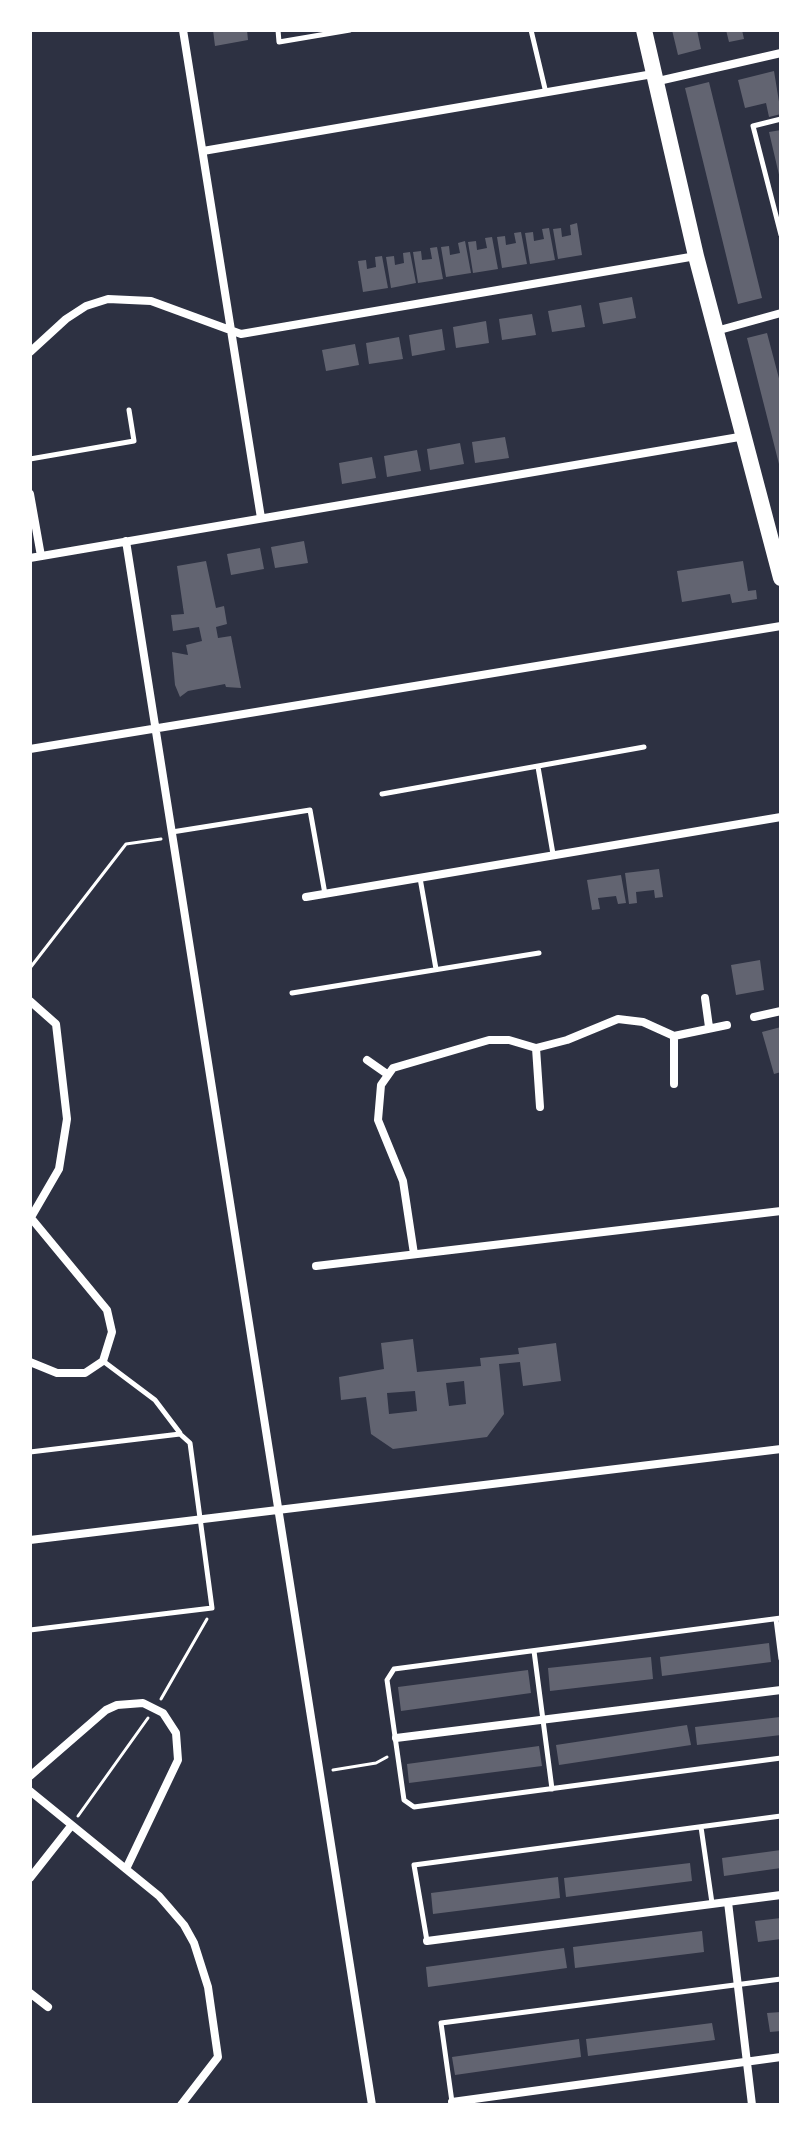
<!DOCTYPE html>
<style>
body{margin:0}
#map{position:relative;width:811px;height:2135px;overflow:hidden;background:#2d3142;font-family:"Space Grotesk",sans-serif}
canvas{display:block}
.frame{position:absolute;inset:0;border:32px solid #fff;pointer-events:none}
</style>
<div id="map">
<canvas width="811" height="2135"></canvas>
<div class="frame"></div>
</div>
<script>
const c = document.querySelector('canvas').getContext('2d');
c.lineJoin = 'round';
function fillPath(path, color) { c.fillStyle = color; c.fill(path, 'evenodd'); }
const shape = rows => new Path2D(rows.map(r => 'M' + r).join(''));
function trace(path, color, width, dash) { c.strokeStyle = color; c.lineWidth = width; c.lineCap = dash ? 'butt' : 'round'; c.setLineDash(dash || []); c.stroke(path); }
const building = shape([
 [213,30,247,30,248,40,215,46],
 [672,30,697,30,701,49,678,55],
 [726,30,742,30,744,39,729,42],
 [774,71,781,114,769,117,766,103,745,108,738,80],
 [709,82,762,298,738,304,685,88],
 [781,130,781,179,780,179,769,132],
 [577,223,582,255,558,259,553,229,561,228,562,237,571,235,570,225],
 [549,228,555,260,530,264,525,233,533,232,534,241,544,239,542,229],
 [521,232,527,264,502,268,497,237,505,236,506,245,516,243,514,233],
 [492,237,498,269,473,273,468,242,476,241,477,250,487,248,485,238],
 [465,241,471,273,446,277,441,247,449,246,450,255,460,253,458,243],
 [437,247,443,279,418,283,413,252,421,251,422,260,432,259,430,248],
 [410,252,416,283,391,288,386,257,394,256,395,265,404,263,403,253],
 [382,256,388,288,363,292,358,261,366,260,367,269,376,267,375,257],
 [632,297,636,318,603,324,599,303],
 [581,305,585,327,552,332,548,311],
 [532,314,536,335,502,340,499,319],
 [486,321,489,343,456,348,453,327],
 [442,329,445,350,412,356,409,335],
 [767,333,781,386,780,468,747,338],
 [399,337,403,359,369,364,366,343],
 [355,344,359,365,326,371,322,350],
 [505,437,509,458,475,463,472,442],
 [460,443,464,464,430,470,427,449],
 [417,450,421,471,387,477,384,456],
 [372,457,376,478,342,484,339,463],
 [304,541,308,563,275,568,271,547],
 [260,548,264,569,231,575,227,554],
 [206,561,216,608,224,606,227,624,216,627,218,638,231,636,241,688,226,687,225,684,188,691,180,697,175,685,172,652,188,655,186,645,202,641,199,627,173,631,171,615,184,614,177,566],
 [743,561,748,591,756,590,757,599,732,603,730,594,682,602,677,571],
 [659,869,663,897,655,898,654,890,636,892,637,903,629,904,625,873],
 [621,875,626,903,618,904,616,896,598,898,600,909,592,910,587,880],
 [760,960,764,990,736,995,731,965],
 [781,1027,781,1072,774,1074,762,1032],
 [413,1339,417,1372,481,1366,480,1358,519,1354,518,1348,556,1343,561,1381,523,1386,520,1362,499,1364,504,1414,487,1437,393,1449,371,1434,366,1397,341,1400,339,1377,384,1369,381,1343],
 [464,1381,466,1404,449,1406,446,1383],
 [415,1391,417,1411,389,1414,387,1393],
 [769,1643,771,1662,662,1676,660,1657],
 [651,1657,653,1679,550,1691,548,1668],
 [528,1670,531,1693,401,1711,398,1687],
 [780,1717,781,1735,697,1745,695,1727],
 [687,1725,691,1745,559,1765,556,1745],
 [539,1746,542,1766,409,1783,407,1764],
 [781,1850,781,1868,724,1876,722,1858],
 [690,1863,692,1881,566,1897,564,1878],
 [558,1877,560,1898,433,1914,431,1893],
 [781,1918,781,1939,758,1942,755,1921],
 [702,1931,704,1952,575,1968,573,1947],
 [564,1948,567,1968,428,1987,426,1967],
 [781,2012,781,2031,770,2032,767,2013],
 [712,2023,715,2040,588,2056,586,2039],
 [579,2039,581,2057,455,2075,452,2057]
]);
const path = shape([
 [30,968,126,844,161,839],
 [161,1699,207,1619],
 [333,1770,376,1763,387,1757],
 [78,1816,148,1718]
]);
const service = shape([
 [278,30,279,42,350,30],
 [531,30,546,93],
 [781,119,753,126,781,235],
 [30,459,134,441,129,410],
 [538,767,553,854],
 [382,794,644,747],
 [172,832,310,810,325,894],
 [420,878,436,969],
 [292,993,539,953],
 [103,1361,155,1400,180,1433],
 [30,1452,180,1434,190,1443,212,1608,30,1630],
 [781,1618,394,1669,387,1680,404,1800,414,1807,781,1758],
 [776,1619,781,1659],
 [534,1651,552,1789],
 [701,1827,712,1903],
 [427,1941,414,1865,781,1816],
 [452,2102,441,2023,781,1979]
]);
const minor = shape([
 [183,30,261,518],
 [654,82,781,53],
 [203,151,653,74],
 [716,331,781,313],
 [30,352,66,319,86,306,108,299,151,301,241,334,696,256],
 [30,494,41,556],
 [126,541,372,2105],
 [30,558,745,436],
 [30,749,781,626],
 [306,897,781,817],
 [705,998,709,1027],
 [30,1001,56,1024,67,1119,59,1169,30,1219],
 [754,1017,781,1011],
 [536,1048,540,1107],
 [367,1060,387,1074],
 [674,1084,674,1036],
 [414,1254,403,1181,378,1120,381,1085,393,1068,489,1040,509,1040,536,1048,567,1040,618,1019,643,1022,674,1036,727,1025],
 [316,1266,781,1211],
 [30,1362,57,1373,85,1373,103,1361,112,1332,107,1310,31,1218],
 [30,1540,781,1449],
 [396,1738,781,1690],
 [30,1776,106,1710,117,1705,143,1703,163,1713,176,1733,178,1760,126,1869],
 [30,1791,159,1896,184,1925,194,1943,208,1987,218,2057,181,2105],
 [30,1878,71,1826],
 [728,1902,752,2105],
 [427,1941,781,1895],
 [30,1993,48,2007],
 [452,2102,781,2057]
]);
const primary = shape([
 [644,30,696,256,781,578]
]);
fillPath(building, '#626471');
trace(path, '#fff', 3);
trace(service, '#fff', 5);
trace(minor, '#fff', 8);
trace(primary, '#fff', 16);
</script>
